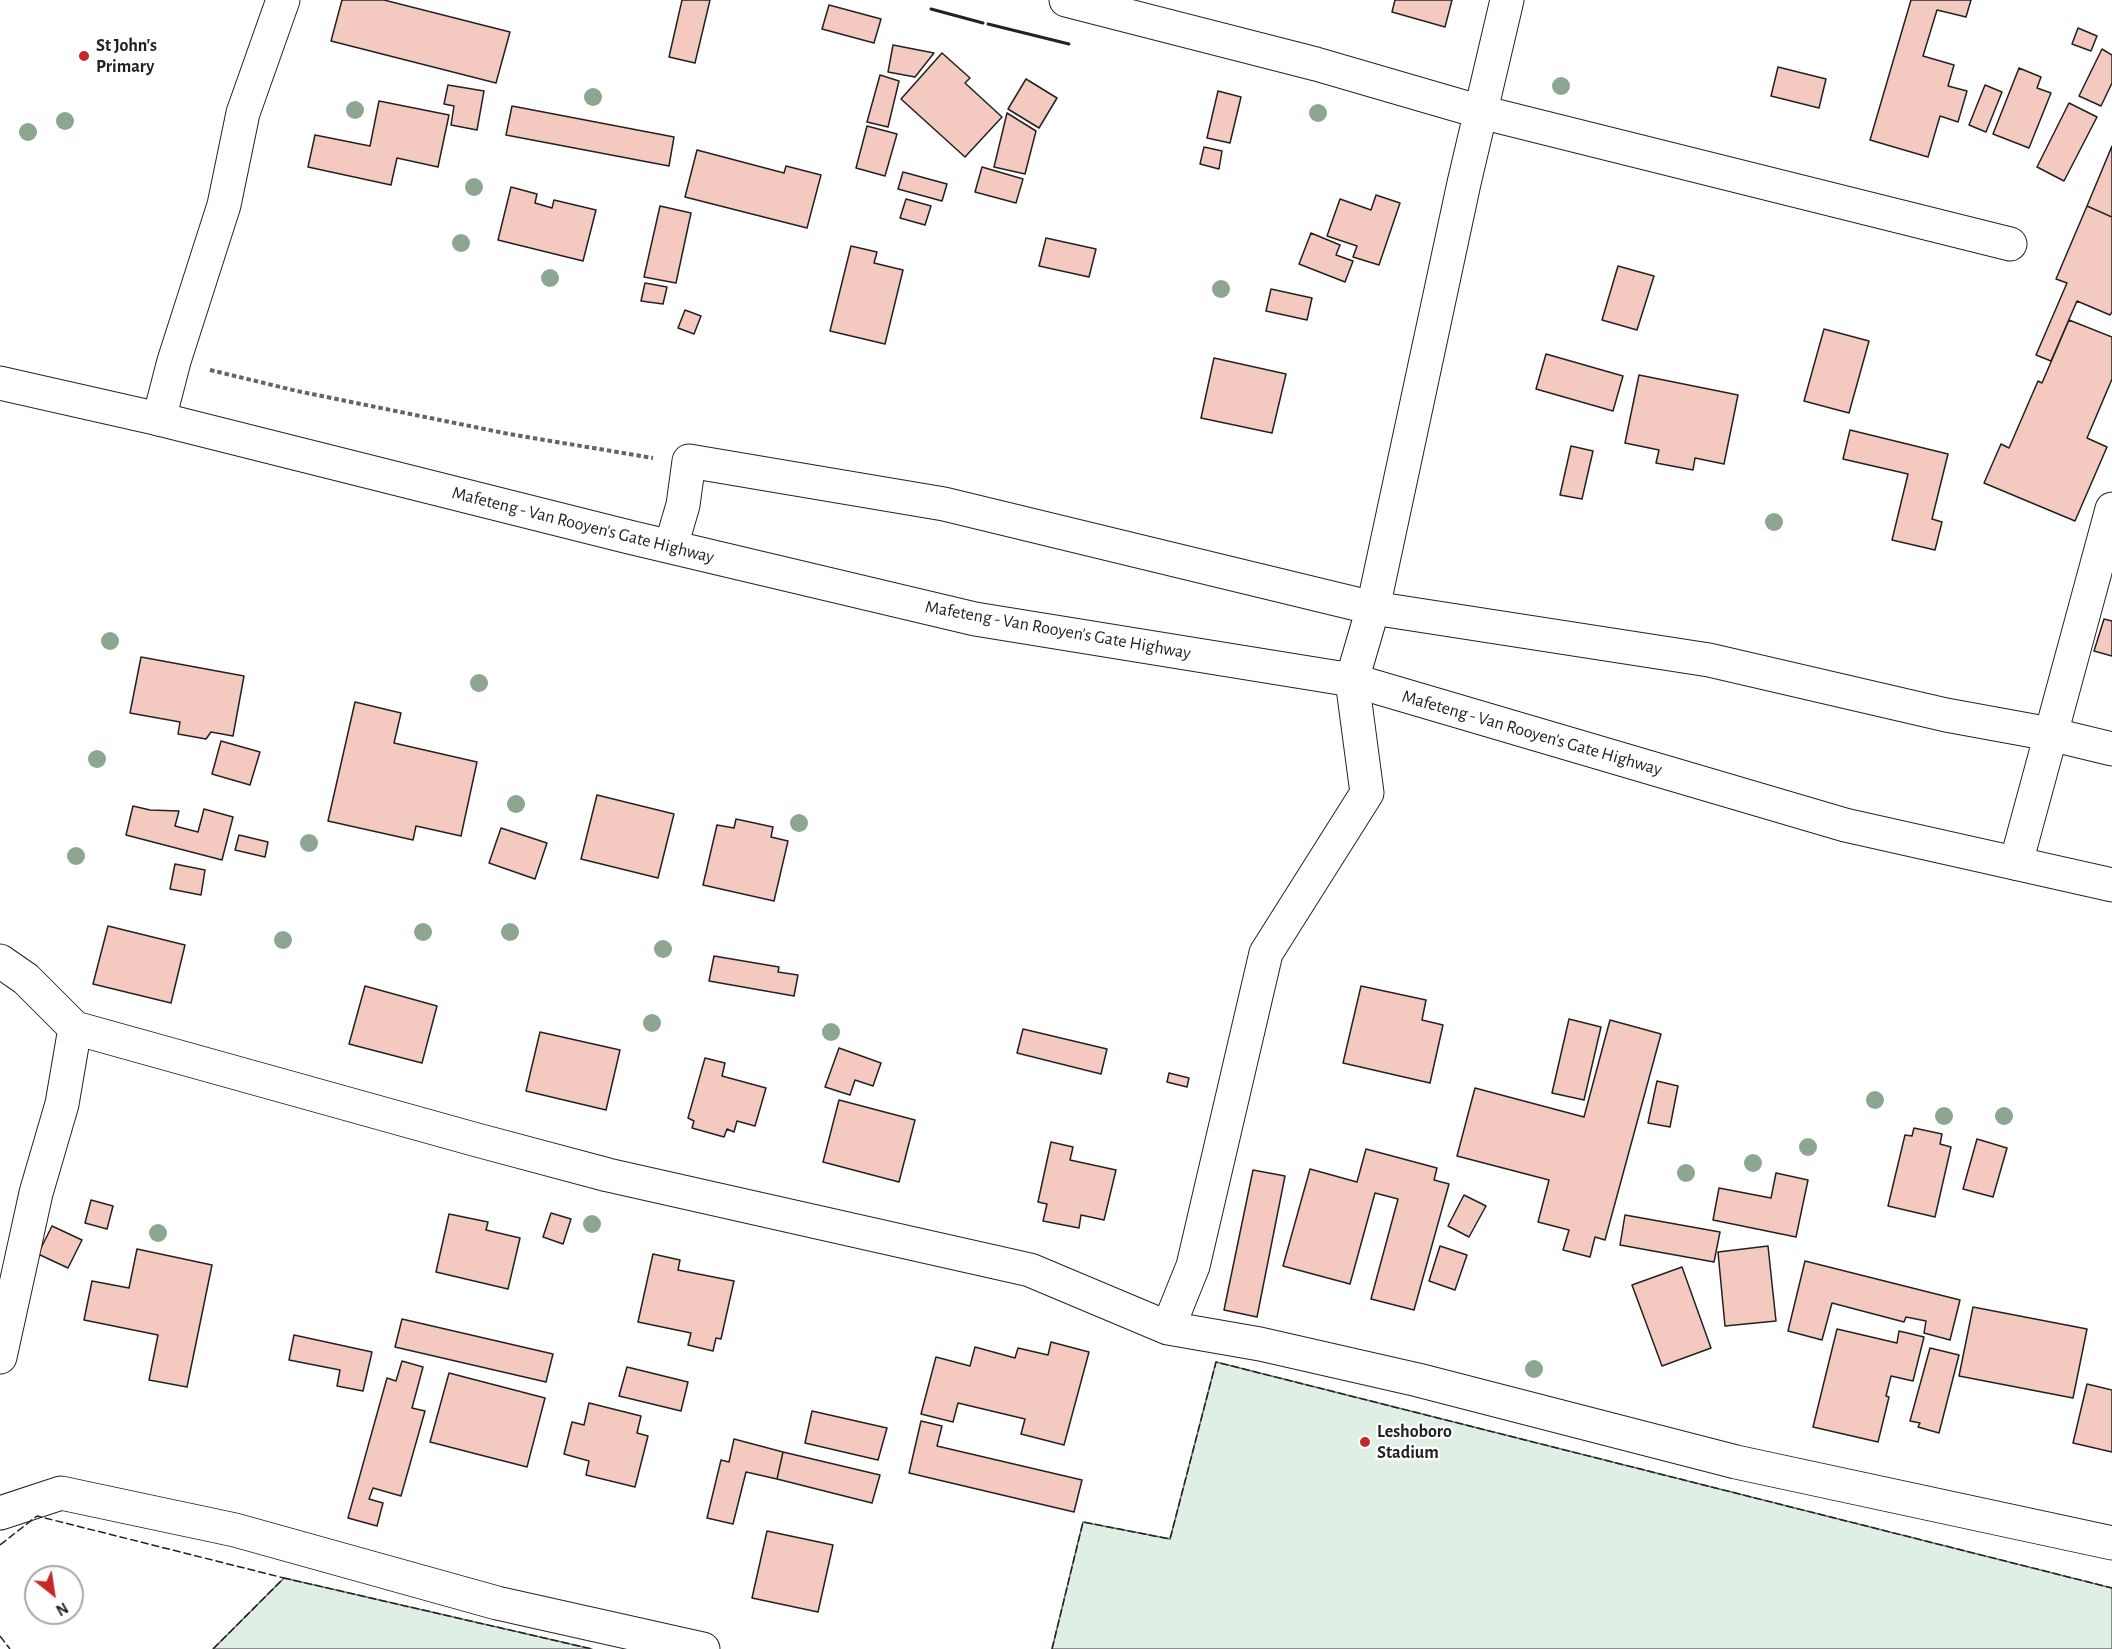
<!DOCTYPE html>
<style>
body{margin:0}
#map{position:relative;width:2112px;height:1649px;overflow:hidden;background:#fff;font-family:"Alegreya Sans",sans-serif}
canvas{display:block}
.north{position:absolute;left:24px;top:1565px;width:60px;height:60px;box-sizing:border-box;background:#fff;border:2px solid #a7a7a7;border-radius:50%;rotate:150deg;font-size:16px;font-weight:700;line-height:24px;text-align:center;color:#222}
.north::after{content:'';display:block;margin:auto;width:21px;height:27px;background:#c62828;clip-path:polygon(50% 0,100% 100%,50% 72%,0 100%)}
</style>
<div id="map">
<canvas width="2112" height="1649"></canvas>
<div class="north">N</div>
</div>
<script>
const c = document.querySelector('canvas').getContext('2d');
c.lineJoin = 'round';
function fillPath(path, color) { c.fillStyle = color; c.fill(path, 'evenodd'); }
const shape = rows => new Path2D(rows.map(r => 'M' + r).join(''));
function trace(path, color, width, dash) { c.strokeStyle = color; c.lineWidth = width; c.lineCap = dash ? 'butt' : 'round'; c.setLineDash(dash || []); c.stroke(path); }
function write(font, color, halo, rows, align = 'center') {
  c.font = font + ' "Alegreya Sans",sans-serif'; c.lineWidth = 4.5; c.setLineDash([]); c.textBaseline = 'middle'; c.strokeStyle = halo; c.fillStyle = color; for (const [text, x, y, turn = 0] of rows) {
    c.save(); c.translate(x, y); c.rotate((+turn || 0) * Math.PI / 180); c.textAlign = isNaN(turn) ? turn : align; if (halo) c.strokeText(text, 0, 0); c.fillText(text, 0, 0); c.restore();
  }
}
const green = shape([
 [1216,1362,2112,1588,2112,1649,1052,1649,1083,1522,1170,1539,1216,1362],
 [284,1578,592,1649,213,1649,284,1578]
]);
const building = shape([
 [342,0,384,0,510,32,496,83,331,41,342,0],
 [682,0,710,0,695,63,669,57,682,0],
 [1395,0,1452,0,1445,27,1392,12,1395,0],
 [1911,0,1971,0,1966,17,1937,10,1923,56,1954,65,1948,86,1967,91,1958,122,1940,116,1928,157,1870,140,1911,0],
 [829,5,881,19,874,43,822,29,829,5],
 [2078,28,2097,36,2091,51,2072,44,2078,28],
 [893,45,934,53,915,77,888,72,893,45],
 [2102,49,2112,55,2112,83,2101,106,2079,96,2102,49],
 [942,53,970,78,965,83,1002,117,965,157,901,99,942,53],
 [1778,67,1826,79,1819,108,1771,96,1778,67],
 [2019,68,2041,77,2037,88,2051,93,2029,148,1993,134,2019,68],
 [880,75,899,81,888,127,867,122,880,75],
 [1026,79,1057,98,1039,128,1008,109,1026,79],
 [448,85,484,91,477,130,451,125,454,106,444,104,448,85],
 [1985,85,2002,92,1986,132,1969,125,1985,85],
 [1218,91,1241,97,1230,143,1207,138,1218,91],
 [379,101,449,115,438,167,397,158,391,185,308,167,315,135,370,146,379,101],
 [2069,103,2097,117,2064,181,2037,167,2069,103],
 [512,106,674,137,669,166,506,135,512,106],
 [1007,113,1036,131,1025,174,994,167,1007,113],
 [867,126,897,134,885,176,856,168,867,126],
 [2112,146,2112,217,2087,206,2112,146],
 [1204,147,1222,151,1219,169,1200,164,1204,147],
 [697,150,784,173,786,166,821,175,807,228,685,197,697,150],
 [982,167,1023,179,1016,203,975,192,982,167],
 [903,172,947,184,942,201,898,189,903,172],
 [511,187,537,194,535,203,552,208,554,200,596,210,583,261,498,240,511,187],
 [1376,195,1400,203,1379,265,1353,257,1357,246,1327,236,1340,199,1371,210,1376,195],
 [906,199,931,206,925,225,900,218,906,199],
 [660,206,691,213,676,283,644,277,660,206],
 [2087,206,2112,217,2112,312,2110,315,2077,301,2051,361,2036,355,2067,283,2056,279,2087,206],
 [1311,233,1340,245,1336,255,1353,261,1345,282,1299,264,1311,233],
 [1046,238,1096,249,1089,277,1039,266,1046,238],
 [851,246,877,252,874,263,903,270,885,344,830,331,851,246],
 [1618,266,1654,276,1637,330,1602,320,1618,266],
 [645,283,667,287,663,304,641,301,645,283],
 [1271,289,1312,298,1307,320,1266,311,1271,289],
 [685,310,701,316,694,334,678,328,685,310],
 [2069,320,2112,337,2112,379,2087,438,2107,447,2075,521,1984,483,2001,444,2009,448,2038,381,2042,383,2069,320],
 [1824,329,1869,341,1849,413,1804,401,1824,329],
 [1546,354,1623,376,1613,411,1536,389,1546,354],
 [1214,358,1286,374,1272,433,1201,418,1214,358],
 [1639,375,1738,395,1724,464,1695,458,1693,470,1656,463,1659,450,1625,443,1639,375],
 [1850,430,1948,454,1932,519,1942,522,1935,550,1892,540,1908,474,1843,459,1850,430],
 [1571,446,1593,451,1582,499,1560,495,1571,446],
 [2104,619,2112,621,2112,656,2094,651,2104,619],
 [141,657,244,676,233,736,211,732,206,739,178,734,180,722,130,713,141,657],
 [355,702,401,713,394,743,477,762,461,836,416,826,413,840,328,821,355,702],
 [221,741,260,752,250,785,212,774,221,741],
 [597,795,674,814,658,878,581,859,597,795],
 [133,806,150,810,179,811,175,826,198,832,204,809,233,817,222,860,126,835,133,806],
 [736,819,773,827,771,837,788,841,774,901,703,885,717,825,734,828,736,819],
 [501,828,547,843,535,879,489,863,501,828],
 [239,835,268,842,265,857,235,850,239,835],
 [175,864,205,870,201,895,170,889,175,864],
 [108,926,185,945,171,1003,93,984,108,926],
 [714,956,779,967,778,972,798,975,794,996,709,981,714,956],
 [365,986,437,1006,422,1063,349,1044,365,986],
 [1361,986,1426,1000,1422,1020,1443,1025,1430,1083,1343,1063,1361,986],
 [1569,1019,1601,1027,1584,1100,1552,1093,1569,1019],
 [1610,1020,1661,1034,1605,1240,1595,1237,1590,1257,1563,1250,1569,1230,1538,1222,1549,1180,1457,1156,1475,1088,1584,1117,1610,1020],
 [1023,1029,1107,1049,1101,1074,1017,1053,1023,1029],
 [540,1032,620,1050,606,1110,526,1091,540,1032],
 [839,1048,881,1063,873,1086,855,1080,850,1095,825,1087,839,1048],
 [705,1058,725,1063,722,1076,766,1088,755,1126,737,1121,734,1132,727,1129,724,1137,692,1128,694,1121,688,1118,705,1058],
 [1169,1073,1189,1078,1187,1087,1167,1082,1169,1073],
 [1657,1081,1678,1086,1670,1127,1648,1123,1657,1081],
 [839,1100,915,1120,899,1182,823,1162,839,1100],
 [1914,1128,1942,1134,1940,1144,1951,1147,1935,1217,1888,1206,1905,1135,1912,1136,1914,1128],
 [1977,1139,2007,1148,1993,1197,1963,1189,1977,1139],
 [1051,1142,1073,1147,1070,1160,1116,1170,1104,1220,1081,1215,1079,1228,1043,1221,1047,1204,1038,1202,1051,1142],
 [1366,1149,1437,1168,1434,1180,1449,1184,1414,1310,1371,1299,1398,1199,1375,1193,1350,1284,1283,1266,1310,1169,1357,1182,1366,1149],
 [1253,1170,1285,1176,1257,1317,1224,1310,1253,1170],
 [1776,1173,1808,1180,1796,1237,1713,1220,1719,1188,1771,1198,1776,1173],
 [1464,1195,1486,1206,1469,1237,1448,1226,1464,1195],
 [91,1200,113,1206,107,1229,85,1223,91,1200],
 [551,1213,571,1219,563,1244,543,1237,551,1213],
 [449,1214,488,1222,486,1230,520,1238,508,1289,436,1272,449,1214],
 [1625,1215,1720,1232,1714,1262,1620,1245,1625,1215],
 [52,1226,82,1240,68,1268,38,1254,52,1226],
 [1440,1246,1467,1255,1455,1290,1429,1281,1440,1246],
 [1768,1246,1776,1321,1725,1326,1718,1252,1768,1246],
 [137,1249,212,1265,187,1387,149,1380,158,1335,84,1320,92,1281,129,1288,137,1249],
 [653,1254,680,1260,678,1270,734,1281,721,1339,716,1338,713,1351,688,1345,691,1333,638,1322,653,1254],
 [1805,1261,1960,1300,1950,1340,1924,1333,1926,1321,1906,1317,1904,1322,1832,1303,1822,1340,1788,1331,1805,1261],
 [1682,1267,1711,1348,1662,1366,1632,1285,1682,1267],
 [1973,1307,2087,1329,2073,1398,1959,1376,1973,1307],
 [402,1319,553,1354,546,1382,395,1347,402,1319],
 [1837,1329,1897,1343,1899,1331,1924,1337,1913,1381,1891,1376,1886,1396,1889,1397,1878,1442,1813,1427,1837,1329],
 [294,1335,372,1352,363,1391,337,1386,340,1370,289,1360,294,1335],
 [1051,1342,1089,1352,1064,1445,1021,1434,1025,1419,958,1403,953,1422,921,1414,936,1357,970,1366,975,1347,1015,1358,1018,1348,1048,1355,1051,1342],
 [1930,1348,1959,1355,1939,1433,1918,1427,1920,1423,1910,1421,1930,1348],
 [402,1361,423,1367,412,1408,425,1411,401,1496,373,1488,369,1499,383,1503,377,1526,348,1518,387,1378,396,1381,402,1361],
 [627,1367,688,1382,681,1411,619,1396,627,1367],
 [449,1373,545,1398,527,1467,430,1442,449,1373],
 [2087,1384,2112,1390,2112,1452,2073,1443,2087,1384],
 [589,1403,641,1416,637,1433,648,1436,635,1487,586,1475,589,1461,564,1454,572,1422,584,1425,589,1403],
 [812,1411,887,1428,878,1460,805,1443,812,1411],
 [921,1421,942,1426,937,1446,1082,1480,1074,1512,909,1473,921,1421],
 [734,1439,783,1452,777,1479,746,1472,733,1524,707,1518,721,1460,729,1462,734,1439],
 [783,1452,880,1475,872,1503,777,1479,783,1452],
 [767,1531,833,1545,818,1612,752,1598,767,1531]
]);
const path = shape([
 [210,370,297,391,509,434,653,458]
]);
const minor = shape([
 [1066,0,1316,64,1481,112,2010,244],
 [159,419,174,361,224,205,243,113,283,0],
 [671,546,683,505,689,461,944,504,1373,608,1709,660,1946,715,2050,734,2112,749],
 [2016,863,2112,509],
 [0,961,26,979,75,1028,477,1140,608,1175,1030,1270,1168,1328,1260,1344,1418,1380,1736,1462,2112,1543],
 [1168,1328,1193,1266,1266,953,1367,793,1352,680,1373,608,1464,183,1507,0],
 [0,1357,36,1193,62,1104,75,1028],
 [0,1513,61,1493,235,1530,497,1603,703,1649]
]);
const major = shape([
 [0,383,159,419,629,537,975,619,1352,680,1845,825,2112,885]
]);
const fence = shape([
 [0,1545,37,1516,284,1578],
 [0,1636,10,1649],
 [213,1649,284,1578,592,1649],
 [1052,1649,1083,1522,1170,1539,1216,1362,2112,1588]
]);
const wall = shape([
 [931,9,983,23],
 [988,24,1069,44]
]);
const trees = [
 [1561,86],
 [593,97],
 [355,110],
 [1318,113],
 [65,121],
 [28,132],
 [474,187],
 [461,243],
 [550,278],
 [1221,289],
 [1774,522],
 [110,641],
 [479,683],
 [97,759],
 [516,804],
 [799,823],
 [309,843],
 [76,856],
 [423,932],
 [510,932],
 [283,940],
 [663,949],
 [652,1023],
 [831,1032],
 [1875,1100],
 [1944,1116],
 [2004,1116],
 [1808,1147],
 [1753,1163],
 [1686,1173],
 [592,1224],
 [158,1233],
 [1534,1369]
];
const markers = [
 [84,56,6,"#c62828"],
 [1365,1442,6,"#c62828"]
];
const poiNames = [
 ["St John's",96,46],
 ["Primary",96,67],
 ["Leshoboro",1377,1432],
 ["Stadium",1377,1453]
];
const streetNames = [
 ["Mafeteng - Van Rooyen's Gate Highway",583,525,14],
 ["Mafeteng - Van Rooyen's Gate Highway",1058,630,10],
 ["Mafeteng - Van Rooyen's Gate Highway",1532,733,16]
];
fillPath(green, '#e0efe3');
trace(green, '#6f6f6f', 1.5);
fillPath(building, '#f3c9c0');
trace(building, '#222', 1.5);
trace(minor, '#222', 35);
trace(major, '#222', 35);
trace(path, '#646464', 4, [4.5, 3]);
trace(minor, '#fff', 33);
trace(major, '#fff', 33);
trace(fence, '#222', 1.5, [8, 3]);
trace(wall, '#222', 3);
c.fillStyle = '#8da692';
for (const [x, y] of trees) { c.beginPath(); c.arc(x, y, 9, 0, 2 * Math.PI); c.fill(); }
for (const [x, y, r, color] of markers) { const dot = new Path2D(); dot.arc(x, y, r, 0, 2 * Math.PI); c.fillStyle = color; c.fill(dot); trace(dot, '#fff', 2); }
write('bold 18px', '#222', '#fff', poiNames, 'left');
write('18px', '#222', '#fff', streetNames);
</script>
